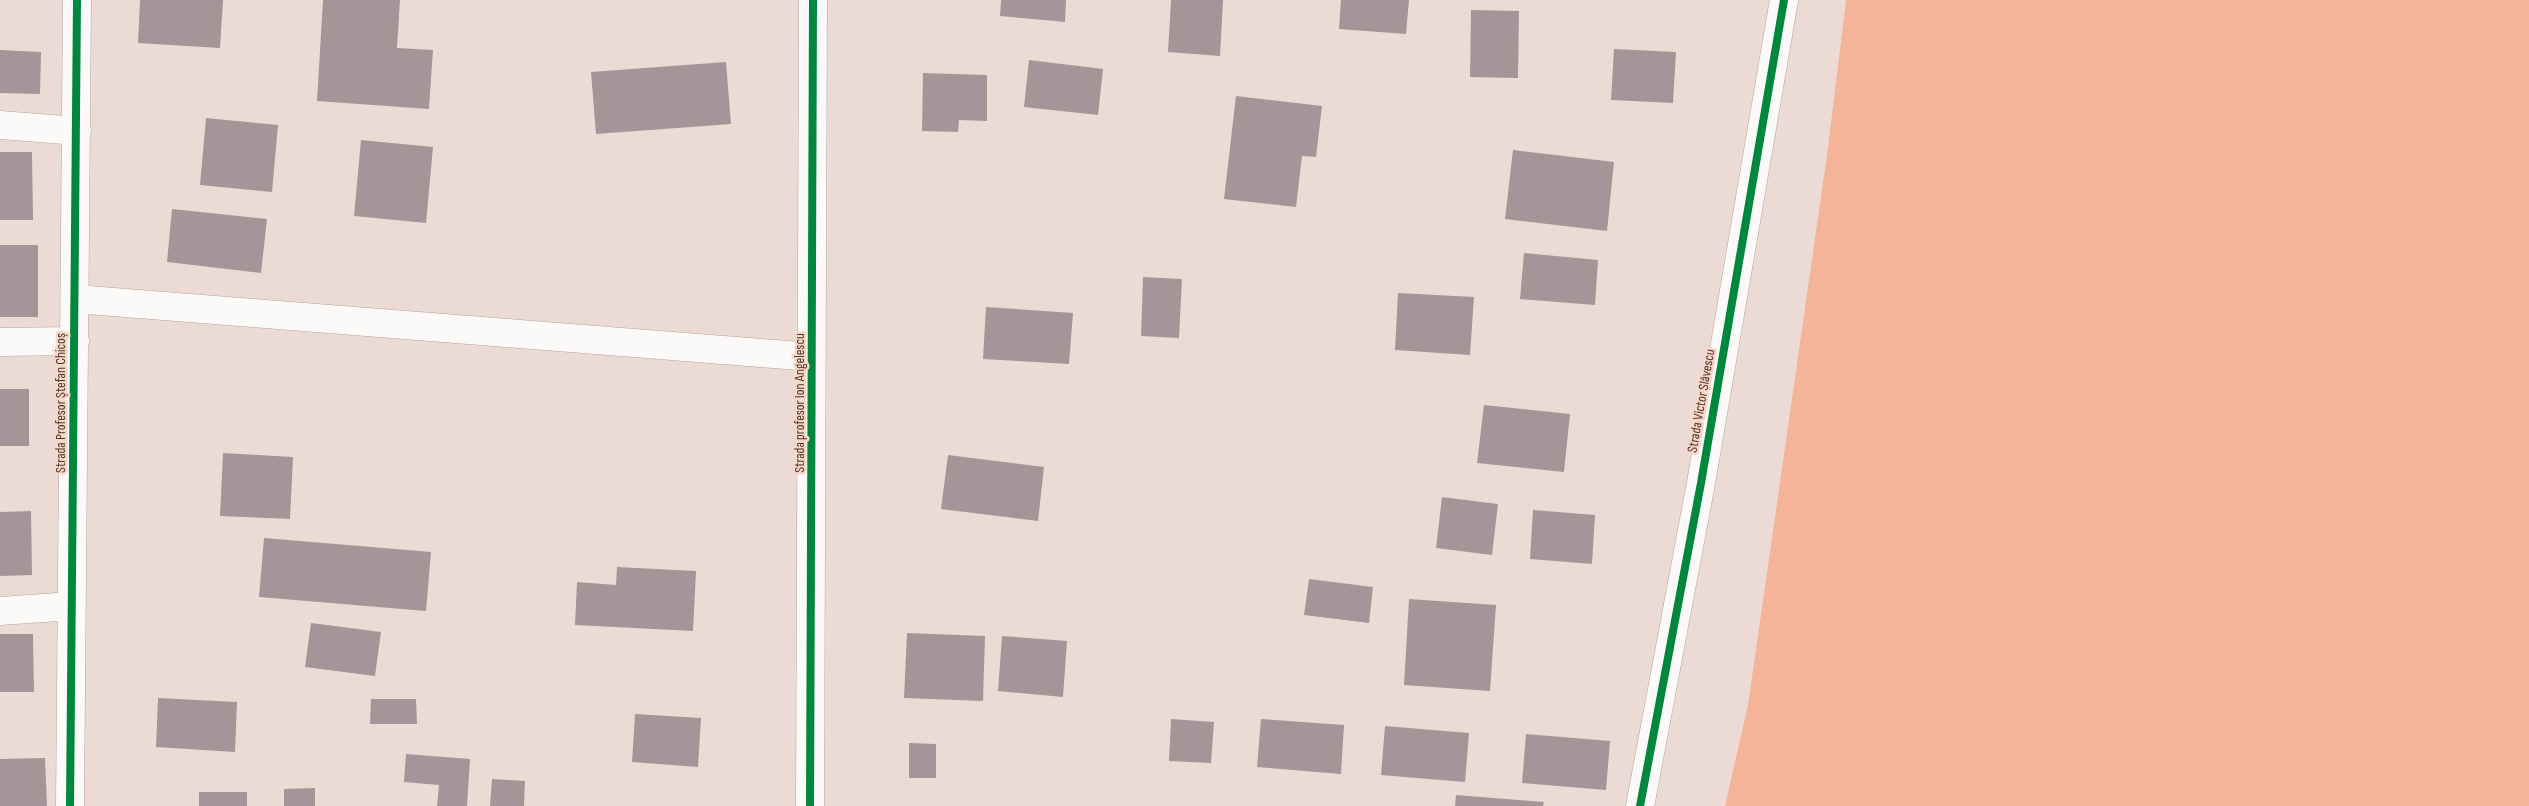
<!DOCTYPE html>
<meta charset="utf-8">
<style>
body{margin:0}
canvas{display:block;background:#ecdbd4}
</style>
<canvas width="2529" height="806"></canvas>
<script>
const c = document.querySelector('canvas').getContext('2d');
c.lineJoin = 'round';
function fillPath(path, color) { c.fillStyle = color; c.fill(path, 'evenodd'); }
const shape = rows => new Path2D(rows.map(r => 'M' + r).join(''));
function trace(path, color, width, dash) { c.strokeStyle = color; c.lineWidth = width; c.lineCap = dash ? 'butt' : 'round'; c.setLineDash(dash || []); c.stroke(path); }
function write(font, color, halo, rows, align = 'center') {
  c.font = font + ' "Sofia Sans Condensed",sans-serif'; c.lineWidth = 5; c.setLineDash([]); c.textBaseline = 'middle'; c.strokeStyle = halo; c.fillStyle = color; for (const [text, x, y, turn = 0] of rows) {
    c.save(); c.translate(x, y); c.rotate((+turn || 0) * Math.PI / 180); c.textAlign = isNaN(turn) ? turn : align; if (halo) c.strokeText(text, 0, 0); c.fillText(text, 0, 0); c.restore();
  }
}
const green = shape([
 [1846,0,2529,0,2529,806,1725,806,1748,705,1827,155]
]);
const building = shape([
 [140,0,223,0,220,48,138,43],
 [323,0,400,0,397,48,433,50,429,109,317,101],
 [1001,0,1066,0,1065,22,1000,16],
 [1171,0,1223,0,1220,56,1168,52],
 [1341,0,1409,0,1406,34,1339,29],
 [1471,10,1519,11,1518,78,1470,77],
 [1614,49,1676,52,1673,103,1611,100],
 [0,50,41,52,40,94,0,93],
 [1029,60,1103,69,1098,115,1024,107],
 [726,62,731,124,596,134,591,72],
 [923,73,987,75,987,121,959,120,958,132,922,131],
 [1236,96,1322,106,1316,157,1302,156,1296,207,1224,199],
 [206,118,278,125,272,192,200,185],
 [361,140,433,147,426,223,354,216],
 [1513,150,1614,162,1607,231,1505,219],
 [0,152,32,152,33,220,0,220],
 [172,209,267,219,261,273,167,262],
 [0,245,38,245,38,317,0,317],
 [1524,253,1598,260,1595,305,1520,299],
 [1143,277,1182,279,1179,338,1141,336],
 [1398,293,1474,297,1470,355,1395,350],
 [986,307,1073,313,1069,364,983,359],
 [0,389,29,389,29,446,0,446],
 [1484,405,1570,414,1564,472,1477,463],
 [223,453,293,457,290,519,220,516],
 [948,455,1044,467,1038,521,941,509],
 [1442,497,1498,504,1492,555,1436,548],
 [1533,510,1595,515,1592,564,1530,559],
 [31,511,32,575,0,576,0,512],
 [264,538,431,552,426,611,259,597],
 [617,567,696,571,693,631,575,625,577,582,616,585],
 [1309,579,1373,587,1369,623,1304,615],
 [1409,599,1496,605,1490,691,1404,685],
 [311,623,381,632,375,676,305,667],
 [907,633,985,636,983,701,904,698],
 [0,634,33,634,34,692,0,692],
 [1002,636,1067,641,1063,697,998,691],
 [158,698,237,702,235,752,156,747],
 [371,699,416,699,417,724,370,724],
 [635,714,701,718,698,767,632,762],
 [1171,719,1214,722,1211,763,1169,761],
 [1261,719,1344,725,1341,774,1257,767],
 [1385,726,1469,733,1465,782,1381,775],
 [1526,734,1610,741,1606,790,1522,783],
 [909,743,936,744,936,778,909,778],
 [406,754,470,759,467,806,437,806,439,785,404,782],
 [45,758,47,806,0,806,0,759],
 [492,779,525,781,524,806,490,806],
 [315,788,315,806,284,806,284,789],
 [199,792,247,792,247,806,199,806],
 [1456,795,1544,802,1543,806,1455,806]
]);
const street = shape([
 [0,125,77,131],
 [75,299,812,357],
 [0,342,75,341],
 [0,611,72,606],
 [70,806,77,0],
 [810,806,813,0],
 [1640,806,1701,483,1784,0]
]);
const cycleway = shape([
 [70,806,77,0],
 [810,806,813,0],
 [1640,806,1701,483,1784,0]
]);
const streetNames = [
 ["Strada Victor Slăvescu",1702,401,-80],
 ["Strada Profesor Ștefan Chicoș",61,403,-90],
 ["Strada profesor Ion Angelescu",800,403,-90]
];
fillPath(green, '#f4b49a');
fillPath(building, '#a79498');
trace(street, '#b7a29a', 29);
trace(street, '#fcfaf9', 28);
trace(cycleway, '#00873e', 8);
write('14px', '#533428', '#f6d7ca', streetNames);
</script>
